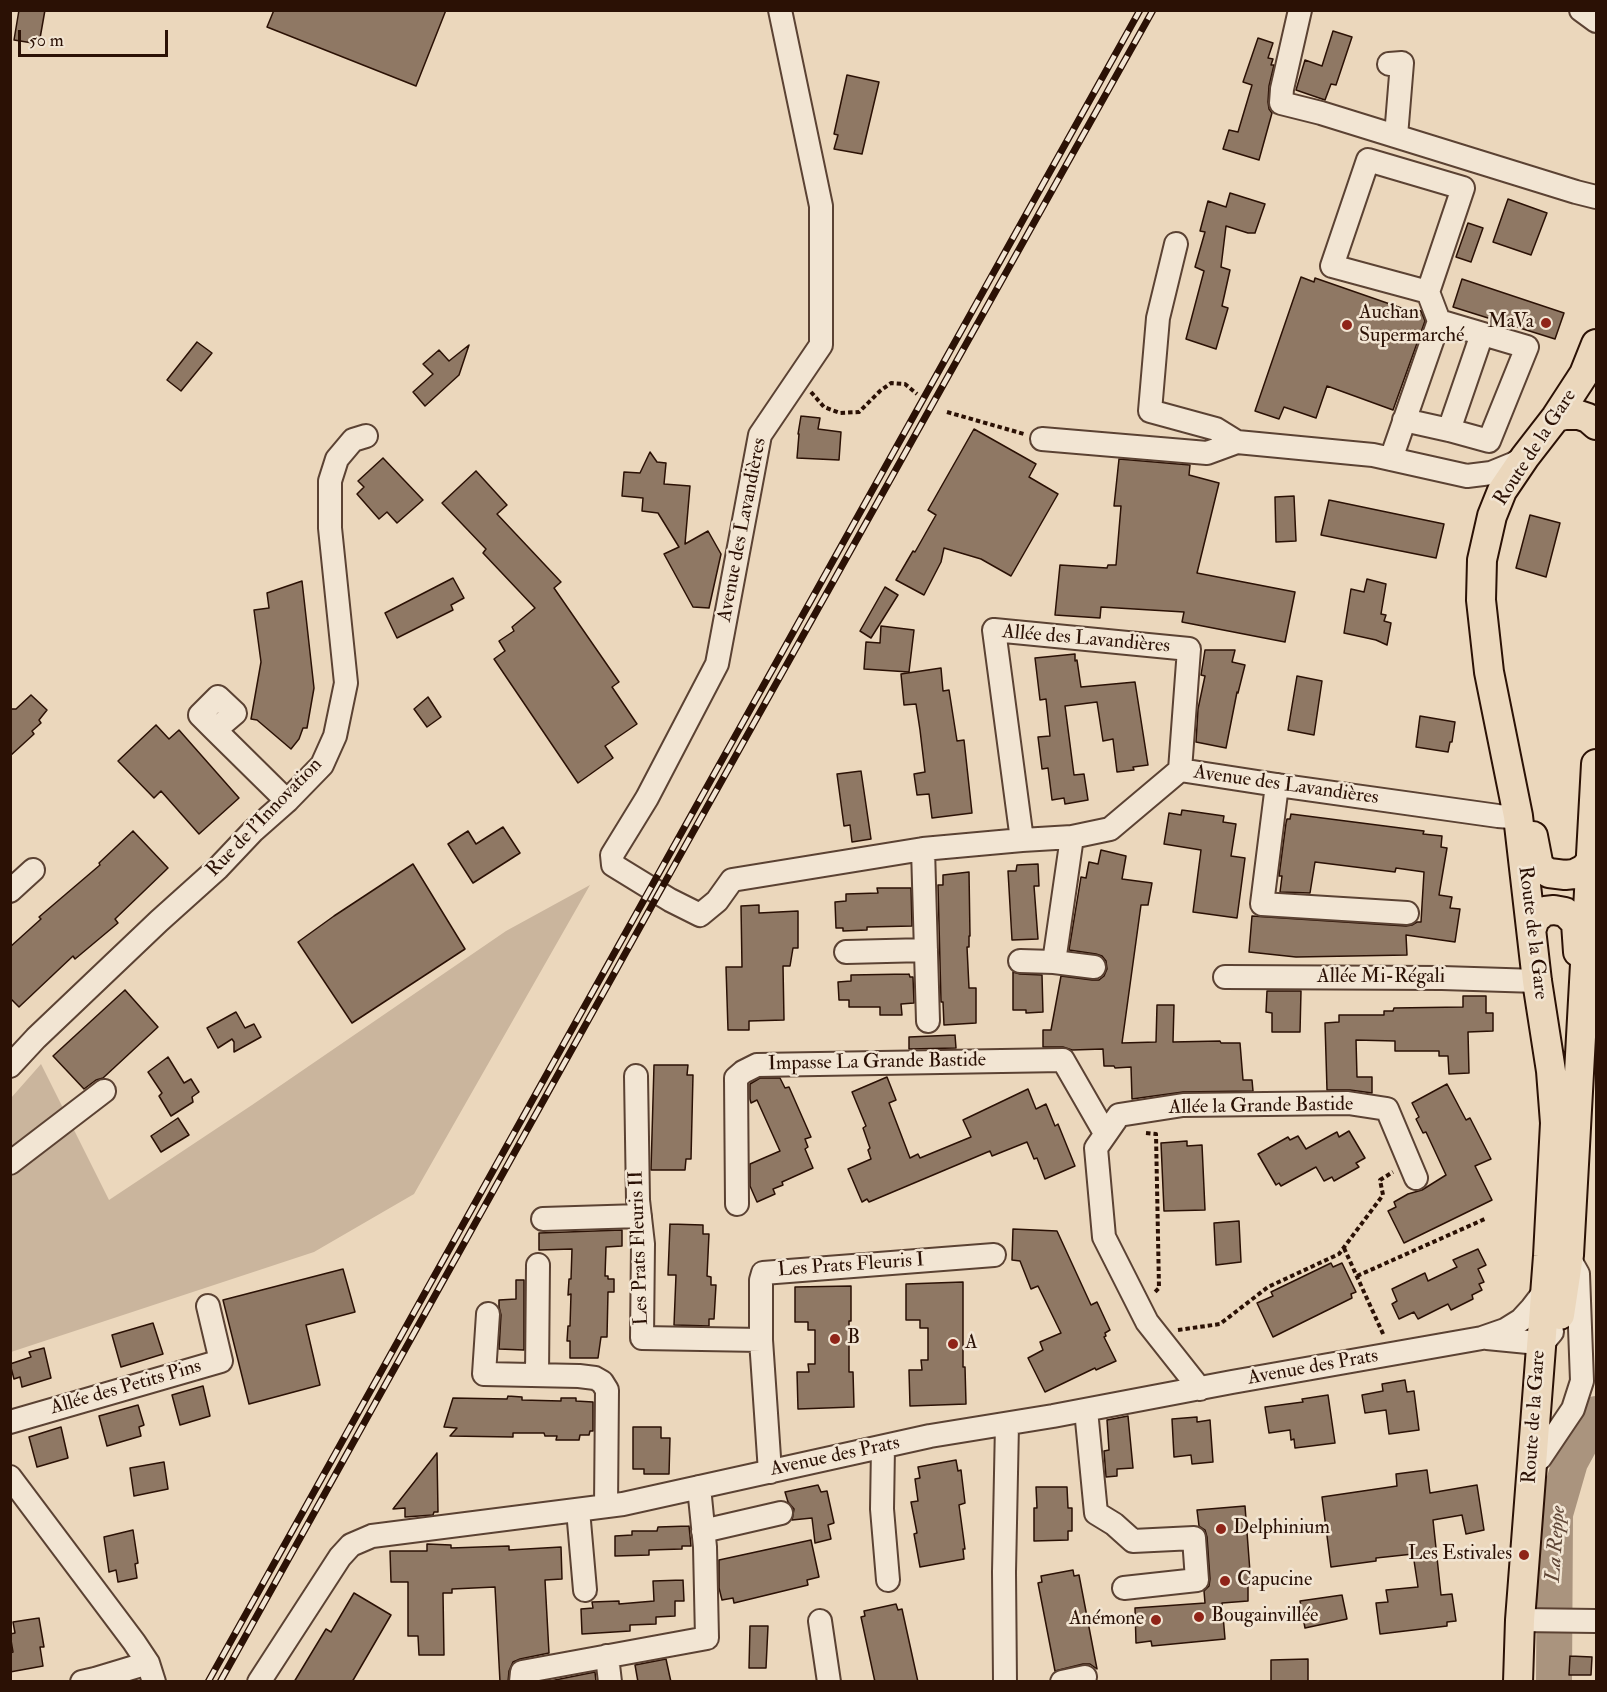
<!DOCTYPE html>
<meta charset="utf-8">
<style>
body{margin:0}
#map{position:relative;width:1607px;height:1692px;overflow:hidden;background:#ebd7bc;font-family:"IM FELL Double Pica",serif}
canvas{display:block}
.frame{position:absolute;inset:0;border:12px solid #2b1105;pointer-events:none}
.scale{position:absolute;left:18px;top:30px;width:150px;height:27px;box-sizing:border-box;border:3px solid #2b1105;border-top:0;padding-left:8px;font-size:18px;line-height:21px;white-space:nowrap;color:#2b1105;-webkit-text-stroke:4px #f2e5d3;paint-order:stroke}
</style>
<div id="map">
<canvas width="1607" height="1692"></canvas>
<div class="frame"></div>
<div class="scale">50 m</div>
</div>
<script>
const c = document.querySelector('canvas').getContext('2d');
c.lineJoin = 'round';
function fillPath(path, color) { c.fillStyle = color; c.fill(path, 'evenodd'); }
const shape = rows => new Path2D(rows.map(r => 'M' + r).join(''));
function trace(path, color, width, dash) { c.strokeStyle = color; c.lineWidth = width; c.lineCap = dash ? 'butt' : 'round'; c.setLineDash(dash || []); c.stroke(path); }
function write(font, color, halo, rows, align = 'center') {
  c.font = font + ' "IM FELL Double Pica",serif'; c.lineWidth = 5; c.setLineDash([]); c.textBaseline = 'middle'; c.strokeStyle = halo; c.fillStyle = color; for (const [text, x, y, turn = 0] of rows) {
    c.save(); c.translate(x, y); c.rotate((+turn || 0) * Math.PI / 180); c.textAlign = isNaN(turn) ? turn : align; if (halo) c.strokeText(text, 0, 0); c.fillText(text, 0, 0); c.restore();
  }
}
const green = shape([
 [590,885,414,1194,314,1252,11,1352,11,1098,41,1064,109,1200,252,1105,506,931]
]);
const river = shape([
 [1554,1682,1555,1514,1570,1462,1596,1414]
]);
const building = shape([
 [19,10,45,10,39,44,14,40,19,10],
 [274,10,446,10,416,86,267,27,274,10],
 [1333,31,1352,37,1336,85,1331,84,1325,100,1296,90,1305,60,1322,66,1333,31],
 [1258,38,1273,43,1268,58,1273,59,1271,65,1274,65,1269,86,1268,102,1269,109,1272,113,1259,160,1223,149,1229,130,1238,132,1252,85,1243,82,1258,38],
 [847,75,879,82,862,154,834,149,838,135,834,134,847,75],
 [1230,193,1265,204,1255,233,1248,233,1226,226,1221,267,1230,270,1222,306,1228,308,1216,349,1186,339,1204,271,1195,267,1205,232,1200,231,1208,201,1226,207,1230,193],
 [1508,199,1547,213,1531,255,1493,242,1508,199],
 [1468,223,1483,228,1471,262,1456,257,1468,223],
 [1301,277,1314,282,1315,278,1410,311,1411,308,1421,311,1425,321,1393,410,1327,386,1316,418,1284,407,1279,419,1255,411,1301,277],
 [1462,279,1564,313,1555,339,1453,307,1462,279],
 [197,342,212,353,181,391,167,380,197,342],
 [469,345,459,375,425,406,413,392,433,374,423,364,439,350,449,361,469,345],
 [801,416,820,418,818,429,841,432,839,460,797,458,799,434,798,434,801,416],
 [974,429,1036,464,1029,477,1058,494,1011,576,981,559,944,548,941,562,924,595,896,580,913,551,915,552,936,515,928,510,974,429],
 [650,452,657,462,666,463,664,484,690,486,685,544,708,531,721,554,709,608,693,607,664,554,679,547,658,513,642,511,643,498,622,496,624,472,640,473,650,452],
 [383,458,423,500,397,523,387,512,379,519,357,494,364,487,358,481,383,458],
 [1119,459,1190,465,1189,475,1219,483,1197,573,1295,592,1285,642,1182,622,1184,612,1101,607,1100,618,1055,615,1060,565,1107,568,1108,565,1116,565,1121,506,1114,506,1119,459],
 [476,471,507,505,497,514,561,582,554,588,619,682,612,687,637,724,605,746,613,758,578,783,494,659,505,651,499,641,514,631,512,627,535,608,483,553,486,549,442,503,476,471],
 [1294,496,1296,541,1276,542,1275,497,1294,496],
 [1329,500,1444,524,1436,558,1321,535,1329,500],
 [1530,515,1560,523,1546,577,1516,568,1530,515],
 [453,578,464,598,451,605,453,610,397,638,385,613,453,578],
 [1367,579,1386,584,1381,614,1386,615,1384,621,1391,623,1387,645,1376,640,1344,633,1351,589,1364,592,1367,579],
 [302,581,314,688,307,728,303,728,299,739,291,749,257,720,251,719,261,662,254,610,269,608,267,593,302,581],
 [885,587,898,595,871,638,860,631,885,587],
 [881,626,914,630,909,672,864,669,866,642,880,643,881,626],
 [1205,650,1235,650,1232,662,1245,665,1238,693,1237,692,1226,748,1196,742,1198,709,1205,676,1201,675,1205,650],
 [1075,654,1075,661,1077,660,1081,687,1135,682,1148,765,1133,767,1134,770,1117,772,1113,739,1103,741,1097,702,1065,706,1074,775,1084,774,1088,800,1065,804,1064,798,1052,800,1048,768,1042,769,1038,737,1050,736,1046,699,1040,700,1035,658,1075,654],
 [941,668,943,691,949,690,957,741,964,740,972,813,932,818,929,794,917,795,914,774,925,772,920,730,916,704,904,705,901,674,941,668],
 [1297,676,1322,681,1314,735,1288,730,1297,676],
 [31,695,47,710,39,720,41,723,32,731,34,734,10,756,10,709,16,709,31,695],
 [428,697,441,717,427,727,414,709,428,697],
 [1420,716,1455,722,1452,742,1450,742,1448,752,1416,747,1420,716],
 [156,725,169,739,179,730,239,798,199,834,161,791,154,798,118,761,156,725],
 [861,771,871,839,852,842,850,825,844,826,837,774,861,771],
 [1182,810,1224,816,1223,822,1236,824,1231,856,1245,858,1237,918,1193,912,1201,850,1164,844,1169,813,1181,815,1182,810],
 [1291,814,1424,831,1423,834,1442,836,1441,847,1447,848,1439,895,1452,897,1450,908,1460,909,1455,942,1406,935,1407,955,1296,957,1249,952,1252,916,1406,926,1412,925,1417,922,1421,922,1424,872,1396,868,1395,872,1315,862,1310,893,1280,892,1282,876,1279,876,1286,823,1287,819,1290,819,1291,814],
 [503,827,520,853,473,883,448,844,468,831,476,844,503,827],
 [133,831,168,868,115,919,118,923,75,959,73,956,19,1007,10,998,10,947,41,919,39,917,100,865,99,863,133,831],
 [1101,850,1126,856,1122,879,1152,883,1148,905,1141,905,1122,1043,1156,1042,1157,1005,1174,1005,1173,1042,1220,1041,1221,1043,1240,1043,1243,1080,1252,1080,1253,1091,1183,1092,1132,1099,1131,1067,1115,1068,1114,1066,1104,1066,1103,1049,1072,1050,1063,1047,1043,1047,1043,1030,1051,1030,1061,976,1092,980,1099,980,1104,976,1107,969,1106,961,1102,956,1096,954,1069,950,1081,877,1086,878,1089,862,1098,864,1101,850],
 [413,864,465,949,352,1023,298,942,334,916,413,864],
 [1038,864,1039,886,1034,886,1038,939,1012,940,1008,871,1016,871,1017,865,1038,864],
 [969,872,970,936,969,936,969,947,967,947,969,988,976,988,976,1023,944,1025,943,1002,941,1002,938,885,943,885,943,875,969,872],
 [877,888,911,888,912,926,867,927,867,930,843,931,843,928,836,928,835,902,846,901,846,894,878,893,877,888],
 [759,905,759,913,798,911,798,948,793,948,790,966,783,966,784,1020,749,1021,749,1030,728,1030,726,967,742,967,741,906,759,905],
 [1013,972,1020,974,1042,975,1043,1012,1026,1013,1026,1010,1013,1010,1013,972],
 [909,974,910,977,913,977,914,1003,901,1004,902,1015,880,1015,880,1007,849,1007,849,1000,839,1000,838,982,851,981,851,975,909,974],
 [125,990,158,1027,103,1078,96,1080,84,1089,53,1056,125,990],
 [1267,991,1301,991,1300,1032,1272,1032,1272,1013,1266,1012,1267,991],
 [1463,996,1486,996,1486,1013,1493,1013,1493,1031,1468,1032,1469,1073,1449,1074,1448,1056,1439,1056,1439,1051,1395,1051,1395,1041,1356,1040,1357,1077,1372,1077,1372,1093,1350,1090,1327,1090,1325,1023,1339,1022,1339,1015,1384,1015,1384,1011,1393,1011,1394,1008,1463,1007,1463,996],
 [236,1012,245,1028,254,1024,261,1037,234,1052,234,1042,232,1039,218,1048,207,1028,236,1012],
 [955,1035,956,1048,909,1049,909,1037,955,1035],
 [168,1057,184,1083,191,1079,199,1092,192,1097,193,1102,171,1116,159,1096,162,1093,148,1072,168,1057],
 [654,1065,688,1065,687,1075,693,1075,691,1159,686,1159,685,1170,651,1170,654,1065],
 [887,1077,896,1100,889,1103,910,1158,918,1154,920,1158,971,1137,963,1120,1028,1089,1036,1109,1046,1104,1055,1126,1058,1124,1075,1166,1045,1179,1037,1158,1034,1159,1027,1142,992,1156,990,1151,869,1202,867,1199,862,1202,848,1169,871,1159,868,1150,870,1148,863,1128,866,1126,852,1092,887,1077],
 [760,1078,780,1078,785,1088,789,1087,811,1137,805,1139,808,1147,805,1149,813,1168,782,1182,783,1185,773,1189,775,1194,757,1202,750,1186,750,1164,780,1151,757,1100,751,1103,750,1099,750,1084,760,1078],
 [1447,1084,1466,1120,1470,1118,1491,1159,1475,1166,1492,1200,1404,1243,1388,1211,1396,1207,1394,1202,1408,1194,1422,1190,1446,1175,1426,1132,1423,1133,1416,1119,1419,1117,1412,1103,1447,1084],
 [178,1118,189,1135,161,1152,151,1136,178,1118],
 [1349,1131,1365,1158,1356,1163,1359,1167,1334,1181,1332,1177,1324,1181,1316,1167,1281,1186,1279,1183,1276,1185,1258,1154,1288,1137,1290,1140,1298,1136,1306,1149,1337,1132,1339,1137,1349,1131],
 [1187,1141,1187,1146,1202,1145,1205,1210,1164,1211,1161,1143,1187,1141],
 [1239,1221,1241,1262,1216,1265,1214,1223,1239,1221],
 [670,1224,703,1225,703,1234,709,1234,707,1276,711,1277,711,1285,716,1285,714,1319,709,1319,709,1326,674,1325,676,1275,668,1275,670,1224],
 [1013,1229,1057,1231,1091,1305,1097,1302,1110,1330,1105,1333,1106,1336,1104,1337,1116,1361,1096,1370,1095,1368,1045,1392,1028,1358,1043,1350,1040,1342,1061,1333,1038,1286,1031,1289,1020,1261,1012,1260,1013,1229],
 [622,1230,622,1246,606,1247,605,1276,608,1276,608,1279,614,1279,614,1292,608,1292,607,1337,601,1337,598,1358,570,1358,570,1341,567,1341,568,1326,570,1326,571,1294,568,1295,569,1279,571,1279,572,1249,539,1250,539,1233,622,1230],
 [1478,1249,1486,1265,1478,1269,1484,1282,1479,1284,1482,1290,1472,1295,1473,1299,1451,1310,1448,1304,1418,1319,1414,1312,1399,1319,1392,1304,1397,1301,1392,1289,1425,1273,1428,1281,1457,1267,1453,1260,1478,1249],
 [1331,1263,1333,1267,1342,1263,1356,1292,1351,1294,1352,1298,1273,1337,1257,1303,1273,1296,1271,1292,1331,1263],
 [343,1269,355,1312,306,1325,320,1385,249,1404,223,1300,343,1269],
 [516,1280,524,1280,524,1350,499,1349,501,1315,499,1307,499,1300,516,1299,516,1280],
 [963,1282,963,1367,965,1367,966,1404,910,1406,909,1370,922,1370,921,1360,928,1360,928,1328,920,1328,920,1320,906,1320,906,1284,963,1282],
 [851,1286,851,1321,849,1321,849,1372,853,1372,854,1407,798,1409,797,1372,809,1372,808,1364,815,1364,815,1330,808,1330,808,1322,795,1322,795,1287,851,1286],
 [153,1323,163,1354,121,1367,112,1335,153,1323],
 [44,1348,51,1378,22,1387,20,1377,14,1379,10,1364,31,1357,29,1352,44,1348],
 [1405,1380,1407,1392,1414,1391,1419,1430,1389,1434,1386,1410,1365,1413,1362,1395,1383,1391,1382,1384,1405,1380],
 [203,1386,210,1416,180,1425,172,1395,203,1386],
 [1328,1395,1335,1443,1295,1448,1294,1439,1291,1440,1290,1430,1269,1433,1265,1407,1303,1402,1302,1399,1328,1395],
 [508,1396,522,1397,522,1400,561,1401,561,1398,576,1398,576,1401,593,1402,593,1431,590,1431,589,1435,580,1435,579,1440,556,1440,557,1436,545,1436,544,1433,513,1433,513,1437,450,1436,457,1428,444,1427,453,1398,507,1399,508,1396],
 [138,1405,144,1425,139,1427,141,1436,107,1446,99,1416,138,1405],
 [1128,1416,1133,1468,1117,1469,1117,1476,1106,1477,1104,1451,1109,1450,1107,1420,1128,1416],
 [1197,1417,1197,1422,1210,1420,1213,1462,1192,1464,1191,1455,1174,1457,1172,1419,1197,1417],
 [61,1427,68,1458,37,1467,29,1437,61,1427],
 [633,1427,661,1427,661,1438,670,1438,669,1474,644,1474,644,1469,633,1469,633,1427],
 [437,1453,438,1512,434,1512,433,1515,405,1517,405,1508,393,1509,437,1453],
 [956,1460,958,1471,961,1470,965,1503,959,1505,965,1549,963,1549,964,1559,920,1567,914,1534,917,1533,911,1502,918,1501,915,1479,920,1478,918,1467,956,1460],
 [164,1462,168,1489,134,1496,130,1468,164,1462],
 [1427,1470,1430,1493,1477,1485,1484,1530,1466,1534,1462,1515,1433,1520,1441,1595,1452,1594,1456,1621,1447,1622,1447,1626,1380,1634,1376,1603,1388,1602,1386,1590,1418,1587,1413,1554,1376,1558,1376,1561,1331,1567,1322,1497,1397,1486,1396,1474,1427,1470],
 [818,1485,821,1492,827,1491,834,1523,828,1525,831,1539,815,1543,812,1518,792,1520,794,1509,788,1502,785,1492,818,1485],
 [1036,1487,1067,1487,1068,1508,1072,1508,1072,1531,1068,1531,1068,1540,1034,1541,1034,1508,1037,1508,1036,1487],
 [1245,1506,1251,1585,1248,1585,1248,1601,1222,1603,1225,1639,1152,1646,1151,1641,1136,1643,1135,1608,1205,1603,1204,1591,1209,1586,1210,1579,1207,1537,1205,1530,1199,1526,1197,1510,1245,1506],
 [689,1526,691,1546,682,1546,682,1549,649,1550,649,1555,615,1556,615,1536,632,1535,632,1531,657,1531,658,1527,689,1526],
 [133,1530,138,1563,135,1564,137,1578,118,1582,116,1570,109,1572,104,1537,133,1530],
 [811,1540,819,1577,807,1580,808,1585,734,1603,733,1598,722,1600,719,1588,719,1560,811,1540],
 [427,1544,451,1545,451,1548,509,1546,509,1550,561,1547,562,1579,545,1580,549,1653,520,1659,513,1662,509,1671,508,1682,500,1682,495,1587,452,1589,452,1593,443,1593,444,1655,419,1655,418,1636,408,1636,408,1582,391,1582,390,1551,427,1551,427,1544],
 [1073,1570,1074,1576,1079,1575,1097,1669,1090,1664,1083,1664,1055,1671,1038,1583,1042,1582,1041,1576,1073,1570],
 [683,1580,684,1601,675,1601,675,1616,656,1617,656,1624,630,1625,630,1631,582,1634,581,1609,593,1608,592,1602,619,1601,619,1604,654,1601,653,1581,683,1580],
 [354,1593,391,1615,352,1682,294,1682,326,1629,331,1632,354,1593],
 [1342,1595,1347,1619,1305,1628,1300,1601,1342,1595],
 [896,1604,898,1610,902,1609,918,1682,875,1682,861,1617,865,1616,864,1611,896,1604],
 [39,1618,44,1647,40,1647,43,1666,10,1672,10,1653,13,1652,10,1634,15,1633,13,1622,39,1618],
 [750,1626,768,1626,766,1668,749,1668,750,1626],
 [1570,1656,1592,1657,1591,1675,1569,1675,1570,1656],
 [666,1659,671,1682,638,1682,635,1665,666,1659],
 [1308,1659,1308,1682,1271,1682,1271,1660,1308,1659],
 [595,1672,596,1682,545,1682,595,1672]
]);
const path = shape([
 [811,392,824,407,840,413,859,412,880,391,891,383,905,384,917,394],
 [947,412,1024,434],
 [1146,1133,1156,1134,1159,1288,1155,1292],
 [1344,1248,1384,1336],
 [1357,1276,1487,1218],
 [1178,1330,1220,1324,1268,1287,1339,1254,1383,1195,1380,1180,1393,1172]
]);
const minor = shape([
 [780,10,821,206,821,345,760,435,717,664,647,798,612,855,613,865,670,900,700,915,717,901,732,880,923,849,1022,840,1072,837,1110,829,1180,770,1277,785,1498,816,1511,817,1518,816],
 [1300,10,1282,89,1281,103,1321,113,1576,192,1596,197],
 [1581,10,1596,21],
 [1389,64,1402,63,1396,136],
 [1176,244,1158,318,1150,411,1216,429,1237,442,1373,455,1467,476,1491,473,1513,464,1525,457],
 [1404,420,1449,430,1489,441,1527,347,1439,321],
 [1449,430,1482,334],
 [1042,439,1207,453,1237,442],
 [1391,459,1439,321,1428,292,1463,188,1368,160,1332,266,1428,292],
 [215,730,235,713,218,697,200,715,215,730,287,801],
 [1277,785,1262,904,1407,913],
 [1022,840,994,630,1189,649,1180,770],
 [923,849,928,1021],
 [10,891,33,870],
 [846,952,926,950],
 [1020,961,1054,962,1094,967],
 [1054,962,1072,837],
 [1225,977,1442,978,1537,981],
 [10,1066,36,1038,159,921,218,868,253,831,287,801,322,765,335,736,346,683,330,528,330,481,337,459,353,440,366,436],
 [636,1076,638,1200,643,1244,642,1338,761,1340],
 [10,1163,104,1091],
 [737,1204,736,1078,743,1072,757,1065,1063,1060,1105,1133],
 [543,1219,640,1216],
 [488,1314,484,1374,579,1376,595,1378,602,1382,607,1390,606,1506],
 [1487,1338,1528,1342,1540,1341,1547,1338,1552,1332],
 [537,1375,538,1265],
 [1200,1389,1147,1322,1104,1237,1096,1148,1119,1115,1183,1105,1348,1103,1387,1109,1416,1178],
 [1086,1410,1096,1513,1114,1524,1133,1541,1194,1538,1197,1580,1124,1588],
 [10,1422,221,1361,208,1306],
 [883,1447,882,1509,888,1580],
 [1540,1458,1573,1409,1582,1381,1578,1274,1569,1258],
 [770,1472,761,1340,761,1280,763,1273,994,1255],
 [10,1477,134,1642,148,1663,154,1682],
 [578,1510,585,1590],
 [703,1531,781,1513],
 [1520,1620,1596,1621],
 [820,1621,829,1682],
 [607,1656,610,1682],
 [82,1682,95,1679,148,1663],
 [259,1682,340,1557,351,1545,372,1536,623,1504,930,1436,1053,1416,1232,1382,1482,1338,1505,1330,1521,1320,1532,1308,1545,1291],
 [521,1682,522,1672,707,1638,705,1547,699,1487],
 [1005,1682,1004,1572,1007,1424],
 [1062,1682,1085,1677]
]);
const major = shape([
 [1556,417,1565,415,1579,415,1588,418,1596,425],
 [1533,836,1539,867,1549,873,1565,875,1574,874,1584,869,1591,861],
 [1532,928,1535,919,1545,911,1554,910,1565,912,1576,923,1578,952],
 [1560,1315,1569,1255,1596,764],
 [1518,1682,1520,1620,1548,1256,1555,1123,1551,1071,1537,981,1518,816,1489,672,1481,600,1482,560,1492,516,1502,491,1525,457,1556,417,1584,374,1596,344]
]);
const rail = shape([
 [208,1682,1140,10],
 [220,1682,655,900,1153,10]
]);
const markers = [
 [1546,323,6,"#8f2418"],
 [1347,325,6,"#8f2418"],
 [835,1339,6,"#8f2418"],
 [953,1344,6,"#8f2418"],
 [1221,1529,6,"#8f2418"],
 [1524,1555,6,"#8f2418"],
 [1225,1581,6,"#8f2418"],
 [1199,1617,6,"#8f2418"],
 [1156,1620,6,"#8f2418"]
];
const poiNames = [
 ["Auchan",1359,314],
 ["Supermarché",1359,337],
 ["MaVa",1534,323,"right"],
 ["B",847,1339],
 ["A",965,1344],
 ["Delphinium",1233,1529],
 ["Les Estivales",1512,1555,"right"],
 ["Capucine",1237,1581],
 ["Bougainvillée",1211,1617],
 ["Anémone",1144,1620,"right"]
];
const streetNames = [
 ["Route de la Gare",1536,448,-57],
 ["Avenue des Lavandières",743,530,-79],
 ["Allée des Lavandières",1086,640,5],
 ["Avenue des Lavandières",1286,786,8],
 ["Rue de l'Innovation",265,818,-46],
 ["Route de la Gare",1532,933,83],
 ["Allée Mi-Régali",1381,978],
 ["Impasse La Grande Bastide",877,1063,-1],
 ["Allée la Grande Bastide",1261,1107,-1],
 ["Les Prats Fleuris II",640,1248,-92],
 ["Les Prats Fleuris I",851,1266,-4],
 ["Avenue des Prats",1313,1368,-10],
 ["Allée des Petits Pins",126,1388,-16],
 ["Route de la Gare",1535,1417,-86],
 ["Avenue des Prats",835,1457,-12]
];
const waterNames = [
 ["La Reppe",1557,1544,-86]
];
fillPath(green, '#cab59d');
trace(river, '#aa947e', 36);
fillPath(building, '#8f7864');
trace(building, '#2b1105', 1.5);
trace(minor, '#5b4233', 26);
trace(major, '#2b1105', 32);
trace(path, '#2b1105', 4, [4.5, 3]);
trace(minor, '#f2e5d3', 22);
trace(major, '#ebd7bc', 28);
trace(rail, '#2b1105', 7);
trace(rail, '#f2e5d3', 4.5, [14]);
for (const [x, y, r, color] of markers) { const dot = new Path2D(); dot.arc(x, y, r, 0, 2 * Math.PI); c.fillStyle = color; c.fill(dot); trace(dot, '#f2e5d3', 2); }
write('20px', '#2b1105', '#f2e5d3', poiNames, 'left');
write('20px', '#2b1105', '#f2e5d3', streetNames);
write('italic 21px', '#5e4535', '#f2e5d3', waterNames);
</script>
